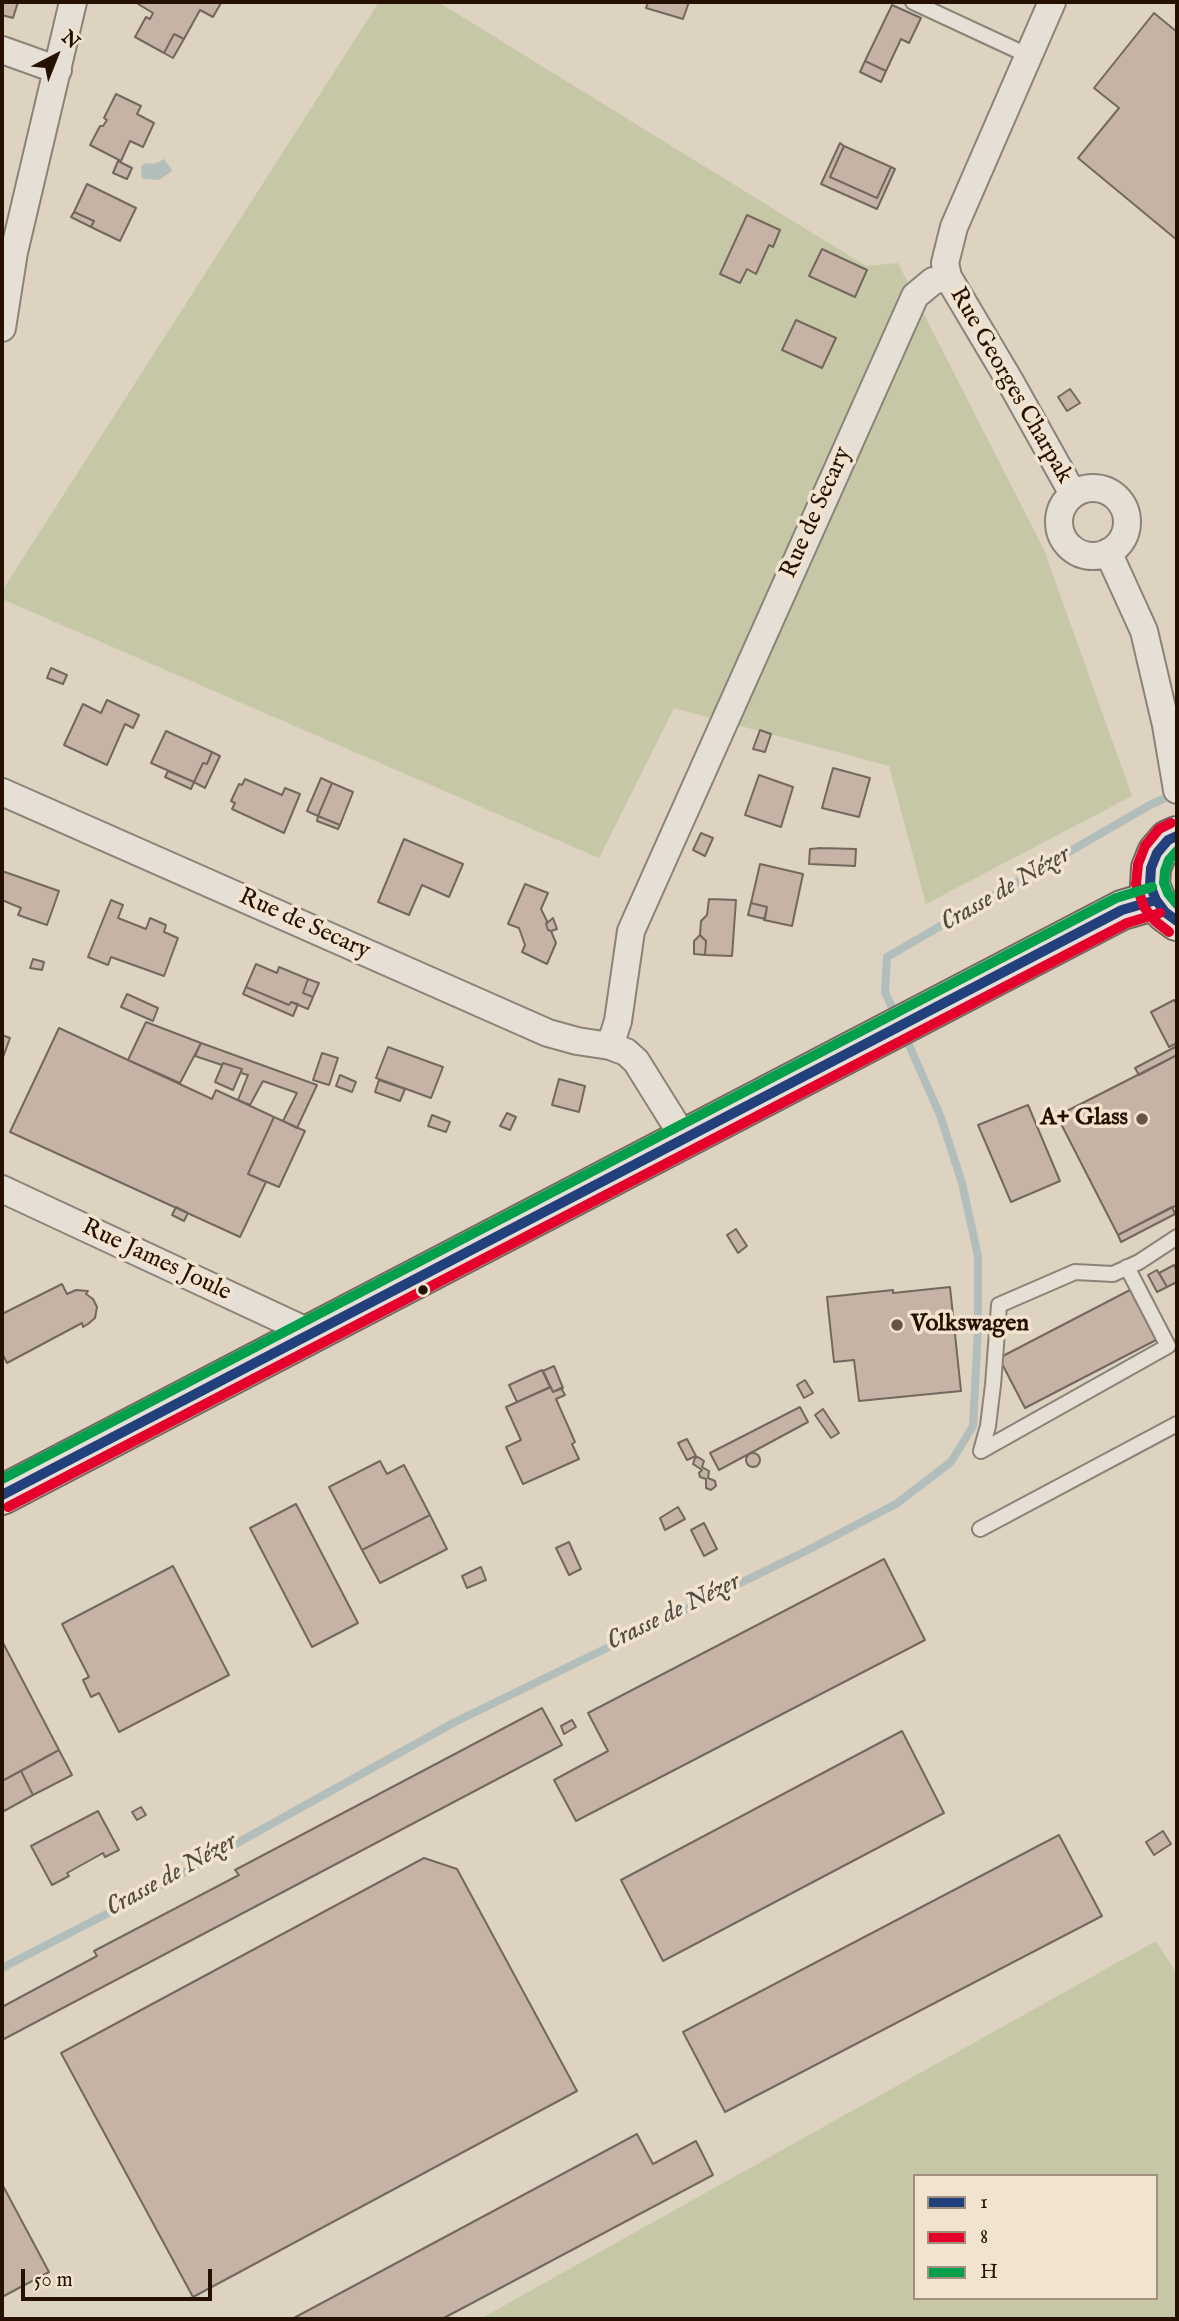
<!DOCTYPE html>
<meta charset="utf-8">
<style>
body{margin:0}
#map{position:relative;width:1179px;height:2321px;overflow:hidden;background:#ded2c1;font-family:"IM FELL English",serif}
canvas{display:block}
.frame{position:absolute;inset:0;border:4px solid #261100;pointer-events:none}
.legend{position:absolute;left:913px;top:2174px;width:245px;height:126px;box-sizing:border-box;background:#f1e3cf;border:2px solid #a08f7c;margin:0;padding:9px 12px;list-style:none;font-size:21px;color:#261100}
.legend li{display:flex;align-items:center;gap:14px;height:35px}
.legend b{width:35px;border:2px solid #a08f7c}
.north{position:absolute;left:21px;top:21px;width:70px;height:70px;-webkit-text-stroke:5px #f1e3cf;paint-order:stroke;rotate:42deg;font-size:19px;font-weight:700;line-height:28px;text-align:center;color:#261100}
.north::after{content:'';display:block;margin:auto;width:24px;height:32px;background:#261100;clip-path:polygon(50% 0,100% 100%,50% 72%,0 100%)}
.scale{position:absolute;left:21px;top:2269px;width:191px;height:32px;box-sizing:border-box;border:4px solid #261100;border-top:0;padding-left:9px;font-size:21px;line-height:24px;white-space:nowrap;color:#261100;-webkit-text-stroke:5px #f1e3cf;paint-order:stroke}
</style>
<div id="map">
<canvas width="1179" height="2321"></canvas>
<div class="frame"></div>
<ul class="legend">
<li><b style="height:9px;background:#22407c"></b>1</li>
<li><b style="height:9px;background:#e4002b"></b>8</li>
<li><b style="height:9px;background:#029f4d"></b>H</li>
</ul>
<div class="north">N</div>
<div class="scale">50 m</div>
</div>
<script>
const c = document.querySelector('canvas').getContext('2d');
c.lineJoin = 'round';
function fillPath(path, color) { c.fillStyle = color; c.fill(path, 'evenodd'); }
const shape = rows => new Path2D(rows.map(r => 'M' + r).join(''));
function trace(path, color, width, dash) { c.strokeStyle = color; c.lineWidth = width; c.lineCap = dash ? 'butt' : 'round'; c.setLineDash(dash || []); c.stroke(path); }
function write(font, color, halo, rows, align = 'center') {
  c.font = font + ' "IM FELL English",serif'; c.lineWidth = 7; c.setLineDash([]); c.textBaseline = 'middle'; c.strokeStyle = halo; c.fillStyle = color; for (const [text, x, y, turn = 0] of rows) {
    c.save(); c.translate(x, y); c.rotate((+turn || 0) * Math.PI / 180); c.textAlign = isNaN(turn) ? turn : align; if (halo) c.strokeText(text, 0, 0); c.fillText(text, 0, 0); c.restore();
  }
}
const green = shape([
 [379,2,438,2,866,266,898,263,1044,550,1132,796,926,904,889,766,674,708,599,858,2,599,2,591],
 [1156,1941,1177,1974,1177,2319,480,2319],
 [915,2176,1156,2176,1156,2298,915,2298]
]);
const water = shape([
 [164,159,172,170,171,172,159,180,142,179,141,167,145,163,154,164]
]);
const stream = shape([
 [895,1014,885,992,887,957,1150,805,1176,793],
 [2,1968,149,1892,455,1722,808,1550,896,1504,951,1462,973,1426,978,1329,978,1256,962,1183,940,1115,905,1036]
]);
const building = shape([
 [2,2,18,2,13,18,2,15,2,2],
 [139,2,218,2,221,3,213,17,200,10,184,39,174,34,164,53,135,37,146,17,150,19,153,13,138,4,139,2],
 [648,2,689,2,683,19,646,8,648,2],
 [892,5,921,18,909,43,901,39,886,71,865,61,892,5],
 [1154,13,1177,32,1177,240,1078,158,1119,108,1094,88,1154,13],
 [174,34,184,39,173,58,164,53,174,34],
 [865,61,886,71,881,82,860,72,865,61],
 [116,94,141,106,137,114,154,123,143,147,130,141,121,161,90,145,100,126,103,126,107,120,104,118,116,94],
 [840,143,844,146,830,177,877,198,891,167,895,169,877,209,821,184,840,143],
 [844,146,891,167,877,198,830,177,844,146],
 [118,161,132,168,127,179,113,173,118,161],
 [87,184,136,208,120,241,91,227,94,221,74,212,87,184],
 [74,212,94,221,91,227,71,217,74,212],
 [747,215,780,230,773,247,769,245,756,274,747,269,740,283,720,274,747,215],
 [822,249,867,270,855,297,809,276,822,249],
 [796,320,836,338,822,368,782,350,796,320],
 [1070,389,1080,403,1067,411,1058,397,1070,389],
 [51,668,67,675,63,684,47,678,51,668],
 [107,700,139,715,133,728,125,724,107,765,64,745,83,704,101,713,107,700],
 [760,730,771,734,765,752,753,749,760,730],
 [166,731,212,752,207,764,203,763,194,782,151,763,166,731],
 [212,752,220,756,205,788,194,782,203,763,207,764,212,752],
 [833,768,870,778,859,817,822,808,833,768],
 [168,771,194,782,191,789,165,777,168,771],
 [759,775,793,787,781,827,745,815,759,775],
 [321,778,332,783,318,816,307,811,321,778],
 [245,779,282,795,285,788,300,794,284,833,232,809,235,803,231,801,239,784,242,785,245,779],
 [332,783,353,792,340,825,318,816,332,783],
 [318,816,340,825,338,829,317,821,318,816],
 [701,833,713,838,705,856,693,850,701,833],
 [404,839,463,864,449,897,422,885,409,915,378,902,404,839],
 [821,848,856,849,855,866,809,864,810,849,821,848],
 [760,864,803,874,792,926,764,920,767,907,751,903,760,864],
 [2,871,59,891,47,925,18,915,21,908,2,900,2,871],
 [525,884,548,893,541,909,547,921,546,924,548,930,551,931,556,943,547,964,522,952,525,945,519,928,508,924,525,884],
 [709,899,736,900,732,956,705,955,706,941,700,935,701,921,707,915,709,899],
 [111,900,123,905,118,918,146,929,150,918,166,925,164,932,178,938,164,976,111,957,108,965,88,957,111,900],
 [751,903,767,907,765,919,748,915,751,903],
 [553,918,557,929,551,931,548,930,546,924,553,918],
 [700,935,706,941,705,955,694,954,694,941,700,935],
 [33,959,44,962,42,970,30,968,33,959],
 [256,964,277,973,279,967,308,979,303,993,313,997,308,1009,291,1002,289,1005,246,987,256,964],
 [308,979,319,983,313,997,303,993,308,979],
 [246,987,289,1005,291,1002,298,1004,293,1016,243,994,246,987],
 [127,994,158,1008,153,1021,121,1007,127,994],
 [1174,1000,1177,1005,1177,1043,1169,1047,1151,1012,1174,1000],
 [146,1022,201,1043,180,1083,128,1060,146,1022],
 [59,1028,212,1099,216,1090,274,1117,248,1174,266,1182,240,1237,10,1132,59,1028],
 [2,1035,10,1038,2,1060,2,1035],
 [201,1043,317,1085,297,1128,283,1121,297,1093,263,1081,250,1105,238,1100,248,1075,241,1073,242,1069,223,1063,222,1065,195,1056,201,1043],
 [1177,1046,1177,1055,1139,1075,1135,1068,1177,1046],
 [388,1047,443,1067,431,1098,376,1078,388,1047],
 [322,1053,338,1058,329,1085,313,1080,322,1053],
 [1177,1055,1177,1205,1118,1235,1057,1116,1177,1055],
 [223,1063,242,1069,233,1090,215,1082,223,1063],
 [340,1075,356,1082,352,1092,336,1086,340,1075],
 [559,1079,585,1086,579,1112,552,1105,559,1079],
 [379,1080,405,1089,400,1101,375,1092,379,1080],
 [1028,1105,1060,1181,1011,1202,978,1125,1028,1105],
 [507,1113,516,1117,510,1130,500,1126,507,1113],
 [432,1115,450,1122,446,1132,428,1126,432,1115],
 [274,1117,305,1131,279,1187,248,1174,274,1117],
 [176,1207,188,1213,184,1221,172,1215,176,1207],
 [1172,1207,1175,1214,1121,1242,1118,1235,1172,1207],
 [736,1229,747,1246,738,1253,727,1235,736,1229],
 [1174,1265,1177,1271,1177,1282,1167,1287,1159,1273,1174,1265],
 [1157,1270,1167,1287,1157,1292,1148,1275,1157,1270],
 [62,1284,67,1294,76,1290,88,1291,86,1294,93,1299,97,1307,95,1318,88,1324,83,1327,82,1323,7,1363,2,1353,2,1314,62,1284],
 [950,1287,961,1391,859,1401,854,1360,834,1362,827,1297,893,1290,893,1293,950,1287],
 [1130,1290,1156,1340,1025,1408,999,1358,1130,1290],
 [554,1366,563,1388,553,1392,543,1371,554,1366],
 [542,1370,550,1387,517,1402,509,1385,542,1370],
 [805,1380,813,1393,804,1398,797,1385,805,1380],
 [551,1387,553,1392,561,1388,565,1395,556,1399,575,1442,572,1444,579,1459,523,1484,506,1447,521,1440,506,1407,551,1387],
 [800,1407,808,1422,719,1470,710,1453,800,1407],
 [823,1409,839,1433,831,1438,815,1415,823,1409],
 [687,1439,696,1456,687,1460,678,1443,687,1439],
 '746 1460a7 7 0 1 1 14 0a7 7 0 1 1-14 0Z',
 [698,1457,704,1461,702,1467,709,1471,708,1478,715,1481,716,1486,711,1490,706,1488,706,1479,700,1477,699,1473,702,1470,693,1464,695,1458,698,1457],
 [380,1461,387,1474,404,1465,430,1515,362,1550,329,1487,380,1461],
 [296,1504,358,1623,312,1647,250,1528,296,1504],
 [678,1507,685,1519,665,1530,660,1518,678,1507],
 [430,1515,447,1549,380,1583,362,1550,430,1515],
 [704,1523,717,1549,704,1556,691,1530,704,1523],
 [569,1542,581,1569,569,1575,556,1548,569,1542],
 [884,1559,925,1640,576,1821,554,1780,608,1751,588,1713,884,1559],
 [173,1566,229,1675,119,1732,99,1693,91,1697,83,1680,89,1677,62,1624,173,1566],
 [481,1567,486,1580,467,1588,462,1576,481,1567],
 [2,1641,59,1750,2,1781,2,1641],
 [542,1708,562,1745,2,2040,2,2007,97,1956,94,1951,239,1875,235,1870,542,1708],
 [572,1720,576,1727,564,1734,561,1726,572,1720],
 [902,1731,944,1813,663,1961,621,1880,902,1731],
 [59,1750,72,1775,33,1795,21,1771,59,1750],
 [21,1771,33,1795,4,1811,2,1807,2,1781,21,1771],
 [141,1807,146,1815,137,1820,132,1812,141,1807],
 [98,1811,119,1850,105,1857,103,1853,67,1873,69,1876,52,1885,31,1846,98,1811],
 [1163,1831,1171,1844,1154,1855,1146,1842,1163,1831],
 [1059,1835,1102,1916,725,2112,683,2032,1059,1835],
 [424,1858,457,1869,577,2091,193,2297,61,2053,424,1858],
 [637,2134,653,2164,696,2141,713,2175,442,2319,292,2319,637,2134],
 [2,2184,49,2272,2,2297,2,2184]
]);
const lane = shape([
 [913,2,1027,55],
 [1127,1267,1168,1346,981,1451,988,1426,993,1385,999,1305,1075,1272,1113,1274,1139,1262,1177,1237],
 [980,1529,1177,1424]
]);
const street = shape([
 [1052,2,954,227,945,263,948,277,1011,383,1073,494],
 [2,50,58,70],
 [2,328,14,252,73,2],
 '1059 522a34 34 0 1 1 68 0a34 34 0 1 1-68 0Z',
 [1108,552,1144,631,1166,725,1177,790],
 [2,792,548,1033,577,1041,610,1046],
 [684,1138,636,1061,626,1052,610,1046,618,1021,631,931,915,296,933,281,948,277],
 [2,1189,311,1333]
]);
const secondary = shape([
 [1177,836,1168,840,1157,853,1151,868,1150,885,1156,900,1165,912,1177,921],
 [2,1495,1122,910,1156,900]
]);
const bus1 = shape([
 [1177,836,1168,840,1157,853,1151,868,1150,885,1156,900,1165,912,1177,921],
 [2,1495,1122,910,1156,900]
]);
const bus2 = shape([
 [1169,932,1155,921,1144,907,1136,884,1138,864,1145,846,1159,829,1171,823],
 [8,1507,1127,923,1160,913]
]);
const bus3 = shape([
 [1177,851,1169,860,1165,871,1164,883,1168,893,1177,904],
 [2,1479,1116,898,1152,887]
]);
const markers = [
 [1142,1119,7,"#654"],
 [423,1290,6,"#261100"],
 [897,1325,7,"#654"]
];
const streetNames = [
 ["Rue Georges Charpak",1010,386,60],
 ["Rue de Secary",817,513,-66],
 ["Rue de Secary",304,925,24],
 ["Rue James Joule",156,1261,25]
];
const poiNames = [
 ["A+ Glass",1128,1119],
 ["Volkswagen",911,1325,"left"]
];
const waterNames = [
 ["Crasse de Nézer",1006,890,-30],
 ["Crasse de Nézer",674,1613,-26],
 ["Crasse de Nézer",172,1876,-29]
];
fillPath(green, '#c5c7a7');
fillPath(water, '#b2bebc');
trace(stream, '#b2bebc', 8);
fillPath(building, '#c6b3a6');
trace(building, '#72685d', 2);
trace(lane, '#8c8377', 18);
trace(street, '#8c8377', 30);
trace(secondary, '#72685d', 42);
trace(lane, '#e5dfd6', 14);
trace(street, '#e5dfd6', 26);
trace(secondary, '#e5dfd6', 38);
trace(bus1, '#22407c', 10);
trace(bus2, '#e4002b', 10);
trace(bus3, '#029f4d', 10);
for (const [x, y, r, color] of markers) { const dot = new Path2D(); dot.arc(x, y, r, 0, 2 * Math.PI); c.fillStyle = color; c.fill(dot); trace(dot, '#f1e3cf', 2.5); }
write('24px', '#261100', '#f1e3cf', streetNames);
write('bold 24px', '#261100', '#f1e3cf', poiNames, 'right');
write('italic 26px', '#504a41', '#f1e3cf', waterNames);
</script>
